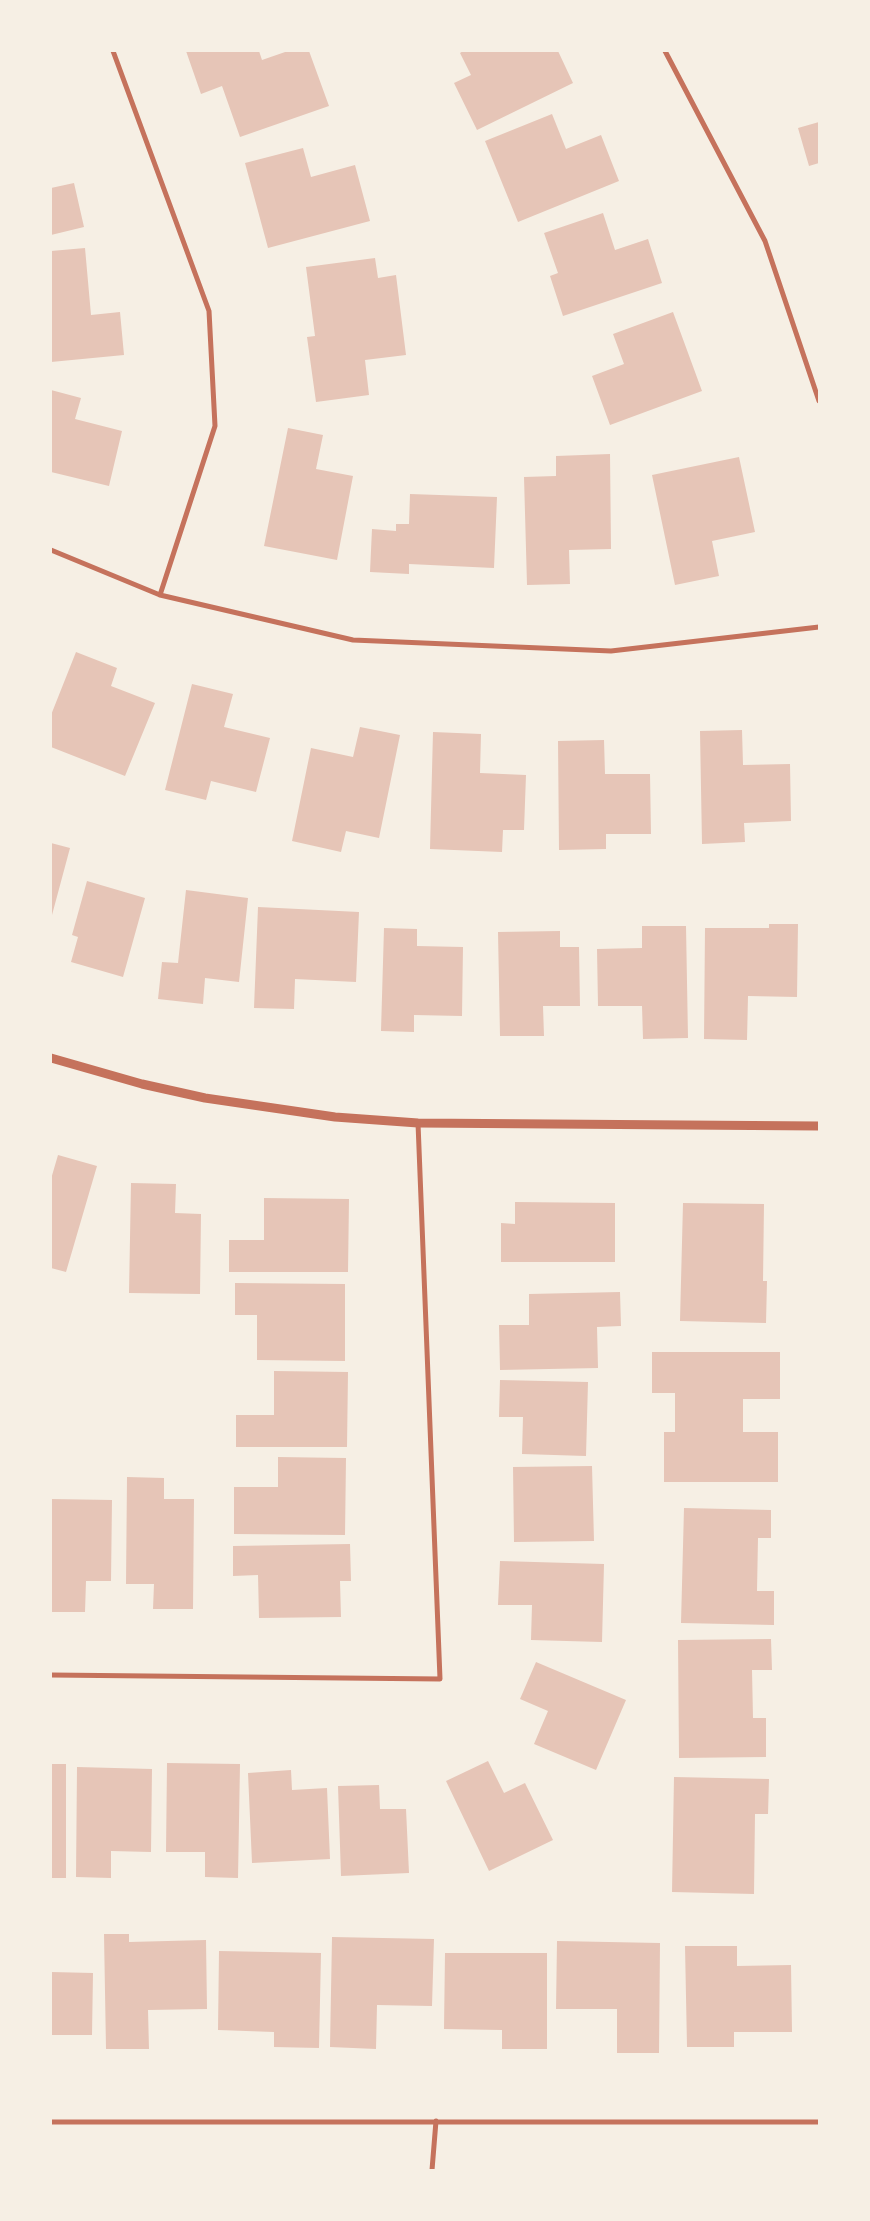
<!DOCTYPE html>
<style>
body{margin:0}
#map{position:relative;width:870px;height:2221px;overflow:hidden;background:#f6efe4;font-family:Helvetica,sans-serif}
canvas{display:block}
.frame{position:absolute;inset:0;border:52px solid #f6efe4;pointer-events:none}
</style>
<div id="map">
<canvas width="870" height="2221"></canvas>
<div class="frame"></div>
</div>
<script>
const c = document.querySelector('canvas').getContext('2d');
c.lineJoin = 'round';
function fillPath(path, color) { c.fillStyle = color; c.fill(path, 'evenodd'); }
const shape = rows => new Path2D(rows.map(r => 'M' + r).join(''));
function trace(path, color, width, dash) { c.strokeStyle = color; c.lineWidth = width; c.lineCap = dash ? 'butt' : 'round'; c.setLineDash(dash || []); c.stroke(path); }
const building = shape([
 [186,51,259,51,262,60,288,51,309,51,329,106,240,137,222,86,201,94],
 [463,51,558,51,573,83,477,130,454,83,471,75,460,53],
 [552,114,566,149,601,135,619,181,518,222,485,141],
 [819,122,819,163,809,166,798,128],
 [303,148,311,177,355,165,370,221,268,248,245,163],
 [74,183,84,227,51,235,51,188],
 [603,213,615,250,648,239,662,283,563,316,550,276,558,273,544,233],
 [85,248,91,315,120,312,124,355,51,362,51,251],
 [375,258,378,278,396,275,406,355,365,360,369,395,316,402,307,337,315,336,306,267],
 [673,312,702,391,610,425,592,376,624,364,613,334],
 [51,390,81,398,75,419,122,431,109,486,51,472],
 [288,428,323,435,316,469,353,476,337,560,264,546],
 [610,454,611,549,569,550,570,584,527,585,524,477,556,476,556,456],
 [739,457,755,532,712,541,719,576,675,585,652,475],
 [410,494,497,497,494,568,409,564,409,574,370,572,372,529,396,531,396,524,409,524],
 [76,652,117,668,111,686,155,703,125,776,51,747,51,715],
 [192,684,233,694,224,727,270,738,256,792,211,781,206,800,165,790],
 [360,727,400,735,379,838,346,831,341,852,292,841,311,748,353,757],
 [742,730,743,765,790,764,791,821,744,823,745,842,702,844,700,731],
 [433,732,481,734,480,773,526,775,524,830,503,830,502,852,430,849],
 [604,740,605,774,650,774,651,834,606,834,606,849,559,850,558,741],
 [51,843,70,848,52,915,51,915],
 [87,881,145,898,123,977,71,962,78,937,72,935],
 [186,890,248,898,239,982,205,978,203,1004,158,999,162,962,178,963],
 [258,907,359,912,356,982,295,979,294,1009,254,1008],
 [769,924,798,924,797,997,748,996,747,1040,704,1039,705,928,769,928],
 [642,926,686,926,688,1038,643,1039,642,1006,598,1006,597,949,642,948],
 [384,928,417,929,417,946,463,947,462,1016,414,1015,414,1032,381,1031],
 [560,931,560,947,579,947,580,1006,543,1006,544,1036,500,1036,498,932],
 [58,1155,97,1166,66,1272,51,1268,51,1179],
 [131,1183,176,1184,175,1213,201,1214,200,1294,129,1293],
 [264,1198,349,1199,348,1272,229,1272,229,1240,264,1240],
 [515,1202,615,1203,615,1262,501,1262,501,1223,515,1224],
 [683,1203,764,1204,763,1281,767,1281,766,1323,680,1321],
 [235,1283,345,1284,345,1361,257,1360,257,1315,235,1315],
 [620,1292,621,1326,597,1327,598,1368,500,1370,499,1325,529,1325,529,1294],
 [652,1352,780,1352,780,1399,743,1399,743,1432,778,1432,778,1482,664,1482,664,1432,675,1432,675,1393,652,1393],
 [274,1371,348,1372,347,1447,236,1447,236,1415,274,1415],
 [500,1380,588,1382,586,1456,522,1454,523,1417,499,1417],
 [278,1457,346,1458,345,1535,234,1534,234,1487,278,1487],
 [592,1466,594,1541,514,1542,513,1467],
 [127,1477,164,1478,164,1499,194,1499,193,1609,153,1609,154,1584,126,1584],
 [51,1499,112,1500,111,1581,86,1581,85,1612,51,1612],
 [684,1508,771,1510,771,1538,758,1538,757,1591,774,1591,774,1625,681,1623],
 [350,1544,351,1581,340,1581,341,1617,259,1618,258,1575,233,1576,233,1546],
 [500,1561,604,1564,602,1642,531,1640,532,1605,498,1605],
 [771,1639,772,1670,752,1670,753,1718,766,1718,766,1757,679,1758,678,1640],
 [536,1662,626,1700,596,1770,534,1744,548,1711,520,1699],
 [488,1761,504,1793,525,1783,553,1840,489,1871,446,1781],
 [167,1763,240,1764,238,1878,205,1877,205,1852,166,1852],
 [51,1764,66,1764,66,1878,51,1878],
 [77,1767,152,1769,151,1852,111,1851,111,1878,76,1877],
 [291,1770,292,1790,327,1788,330,1859,252,1863,248,1773],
 [674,1777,769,1779,768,1814,755,1814,754,1894,672,1892],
 [379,1785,380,1809,406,1809,409,1873,341,1876,338,1786],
 [104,1934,129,1934,129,1942,206,1940,207,2009,148,2010,149,2049,106,2049],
 [332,1937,434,1939,432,2006,377,2005,376,2049,330,2047],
 [557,1941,660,1943,659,2053,617,2053,617,2009,556,2009],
 [685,1946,737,1946,737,1966,791,1965,792,2032,734,2032,734,2047,687,2047],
 [219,1951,321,1953,319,2048,274,2047,274,2032,218,2030],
 [445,1953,547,1953,547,2049,502,2049,502,2030,444,2029],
 [51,1972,93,1973,92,2035,51,2035]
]);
const minor = shape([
 [113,51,209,311,215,426,160,595],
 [665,51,765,241,819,401],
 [51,550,160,595,353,640,611,651,819,627],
 [51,1675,440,1679,418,1123],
 [51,2122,819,2122],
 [432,2170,436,2121]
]);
const tertiary = shape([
 [51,1058,142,1084,205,1098,335,1117,418,1123,819,1126]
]);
fillPath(building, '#e6c5b7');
trace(minor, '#c5725c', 5);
trace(tertiary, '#c5725c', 9);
</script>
